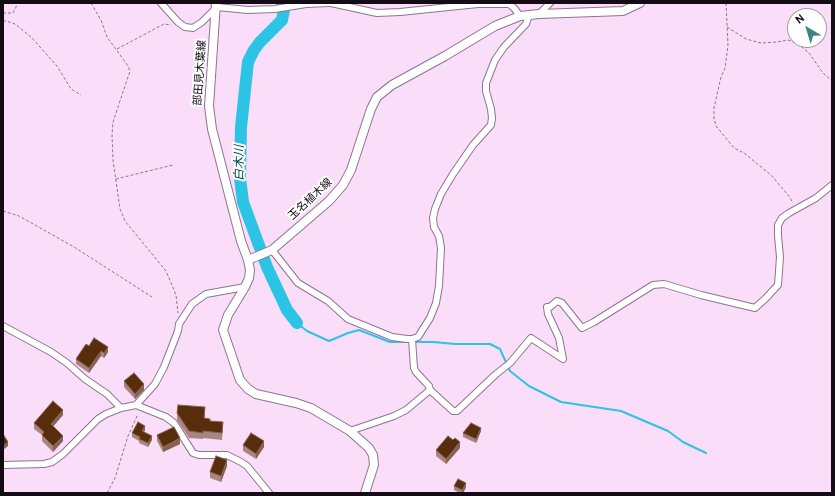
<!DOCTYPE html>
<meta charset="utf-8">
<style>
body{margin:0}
#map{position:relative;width:835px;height:496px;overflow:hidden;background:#f9ddf9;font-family:Overpass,sans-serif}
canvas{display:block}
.frame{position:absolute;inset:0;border:4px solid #140b14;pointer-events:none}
.north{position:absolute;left:787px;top:8px;width:40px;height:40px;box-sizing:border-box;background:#fff;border:1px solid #a19da1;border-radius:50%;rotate:322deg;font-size:11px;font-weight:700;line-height:16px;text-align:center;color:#140b14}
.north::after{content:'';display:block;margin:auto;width:14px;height:18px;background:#3d8583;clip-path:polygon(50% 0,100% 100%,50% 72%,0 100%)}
</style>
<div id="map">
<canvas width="835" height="496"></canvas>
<div class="frame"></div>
<div class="north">N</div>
</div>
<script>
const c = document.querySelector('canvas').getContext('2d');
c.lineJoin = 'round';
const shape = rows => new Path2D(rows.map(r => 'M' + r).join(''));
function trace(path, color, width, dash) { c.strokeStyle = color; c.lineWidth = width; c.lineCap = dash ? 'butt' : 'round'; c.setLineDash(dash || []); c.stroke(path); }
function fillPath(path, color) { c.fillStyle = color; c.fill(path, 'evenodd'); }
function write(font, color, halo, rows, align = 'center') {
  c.font = font + ' Overpass,"Noto Sans JP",sans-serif'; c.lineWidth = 4; c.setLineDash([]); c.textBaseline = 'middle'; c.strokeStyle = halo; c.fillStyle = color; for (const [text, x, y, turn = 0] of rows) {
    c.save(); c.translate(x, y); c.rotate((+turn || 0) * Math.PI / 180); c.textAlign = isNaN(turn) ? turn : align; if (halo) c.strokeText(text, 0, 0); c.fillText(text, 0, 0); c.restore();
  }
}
const stream = shape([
 [297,323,307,331,329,341,348,333,359,330,390,342,433,342,455,344,490,344,500,349,510,371,529,386,561,402,621,411,668,431,683,442,706,453]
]);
const river = shape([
 [282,3,284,10,282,20,260,42,254,50,248,62,241,127,240,178,243,202,267,267,287,310,297,323]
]);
const path = shape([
 [91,3,101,20,107,37,128,66,130,71,113,122,112,135,113,160,120,209,125,221,166,271,176,295,178,313],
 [726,3,728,46,725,68,721,77,714,108,714,118,716,126,734,148,744,153,771,175,789,196,793,203],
 [3,13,13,13,18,3],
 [3,21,6,21,15,24,31,37,57,66,71,89,81,95],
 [727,27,746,39,761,43,777,42,788,40,798,44,809,53,823,73,832,81],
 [117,49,164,24,171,25],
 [116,179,173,165],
 [3,211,19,216,74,247,152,297],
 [107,493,115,478,128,436,138,414]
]);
const street = shape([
 [161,3,178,22,185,27,193,28,202,22,217,7,248,10,275,9,306,4,329,3],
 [331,3,377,13,400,12,478,4,509,4,514,8,520,16],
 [539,14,550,3],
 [272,250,298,283,328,301,348,319,392,337,407,339,412,339,418,337,430,318,436,303,439,286,441,248,439,236,434,227,433,218,435,209,441,194,453,174,473,145,491,125,492,118,491,109,486,91,486,83,495,60,504,47,526,24,529,15],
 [3,326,51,352,67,363,85,379,107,394,121,408],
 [412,339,414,368,416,372,429,386,430,390],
 [136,405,155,384,164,367,178,331,179,324,192,304,206,294,245,287],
 [350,431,394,416,406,410,430,390,453,411,457,411,495,375,510,363,531,338,563,359,559,338,548,314,547,307,550,307,557,301,562,303,582,328,594,322,653,285,664,284,701,295,755,308,766,298,778,285,780,257,778,236,778,225,782,218,789,213,816,198,832,185],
 [3,465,44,464,52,462,63,454,98,419,106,414,121,408,136,405,166,417,174,423,193,453,199,455,227,455,241,462,247,466,269,493]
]);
const secondary = shape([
 [216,3,209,106,212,129,241,241,248,260,250,270,249,278,245,287,228,315,223,330,240,380,248,389,256,394,296,403,311,408,350,431,369,448,373,455,374,465,365,493],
 [248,260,272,250,329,201,343,185,351,170,371,109,377,97,392,85,445,56,495,26,520,16,539,14,623,11,640,3]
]);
const wall = shape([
 [89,346,108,352,104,358,101,356,89,373,76,364,76,359],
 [124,381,144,390,135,399,124,387],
 [177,413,205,413,205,418,210,421,223,428,222,440,203,438,203,439,189,438,177,420],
 [63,415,53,426,63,441,53,452,42,441,42,435,34,429,34,423],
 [145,430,144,432,152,440,148,447,139,443,139,441,132,437,132,433],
 [481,431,476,443,463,437,463,433],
 [157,435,180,444,163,452,157,441],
 [243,445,264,447,256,459,243,451],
 [460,448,446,464,436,456,436,450],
 [227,466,221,482,210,478,210,472],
 [454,486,466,487,463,493,460,493,454,490]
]);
const shadedWall = shape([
 [108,347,108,352,104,358,104,353],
 [101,351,101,356,89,373,89,368],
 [144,384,144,390,135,399,135,394],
 [63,410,63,415,51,429,51,424],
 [145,426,145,430,142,435,142,431],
 [481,428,481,431,476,443,476,439],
 [63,436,63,441,53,452,53,446],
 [152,436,152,440,148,447,148,443],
 [180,438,180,444,163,452,163,447],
 [264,441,264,447,256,459,256,454],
 [8,442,8,446,3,450,3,446],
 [460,442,460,448,446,464,446,459],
 [227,460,227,466,221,482,221,476],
 [466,483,466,487,463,493,462,493,462,490]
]);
const building = shape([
 [94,338,108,347,104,353,101,351,89,368,76,359,86,344,89,346,94,338],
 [134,373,144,384,135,394,124,381,134,373],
 [53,401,63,410,51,424,63,436,53,446,42,435,44,432,34,423,53,401],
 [178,405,205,407,204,418,210,419,210,421,223,422,222,433,203,431,203,433,189,431,177,413,178,405],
 [138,422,145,426,142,431,152,436,148,443,139,439,140,437,132,433,138,422],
 [471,423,481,428,476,439,463,433,471,423],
 [174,427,180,438,163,447,157,435,174,427],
 [251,433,264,441,256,454,243,445,251,433],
 [3,434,8,442,3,446,3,434],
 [448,436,453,440,455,438,460,442,446,459,436,450,448,436],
 [216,456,227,460,221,476,210,472,216,456],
 [458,479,466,483,462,490,454,486,458,479]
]);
const streetNames = [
 ["部田見木葉線",201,73,-86],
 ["玉名植木線",311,200,-43]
];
const waterNames = [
 ["白木川",241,163,-90]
];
trace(stream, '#2cc4e5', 2);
trace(river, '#2cc4e5', 12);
trace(street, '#8e758f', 8);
trace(secondary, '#8e758f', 10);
trace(path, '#8a778a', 1, [3, 2]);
trace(street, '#fff', 6);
trace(secondary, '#fff', 8);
fillPath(wall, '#a88582');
fillPath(shadedWall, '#886253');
fillPath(building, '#572d0c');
trace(building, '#886253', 1);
write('11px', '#140b14', '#fff', streetNames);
write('italic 12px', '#00414f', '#fff', waterNames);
</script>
